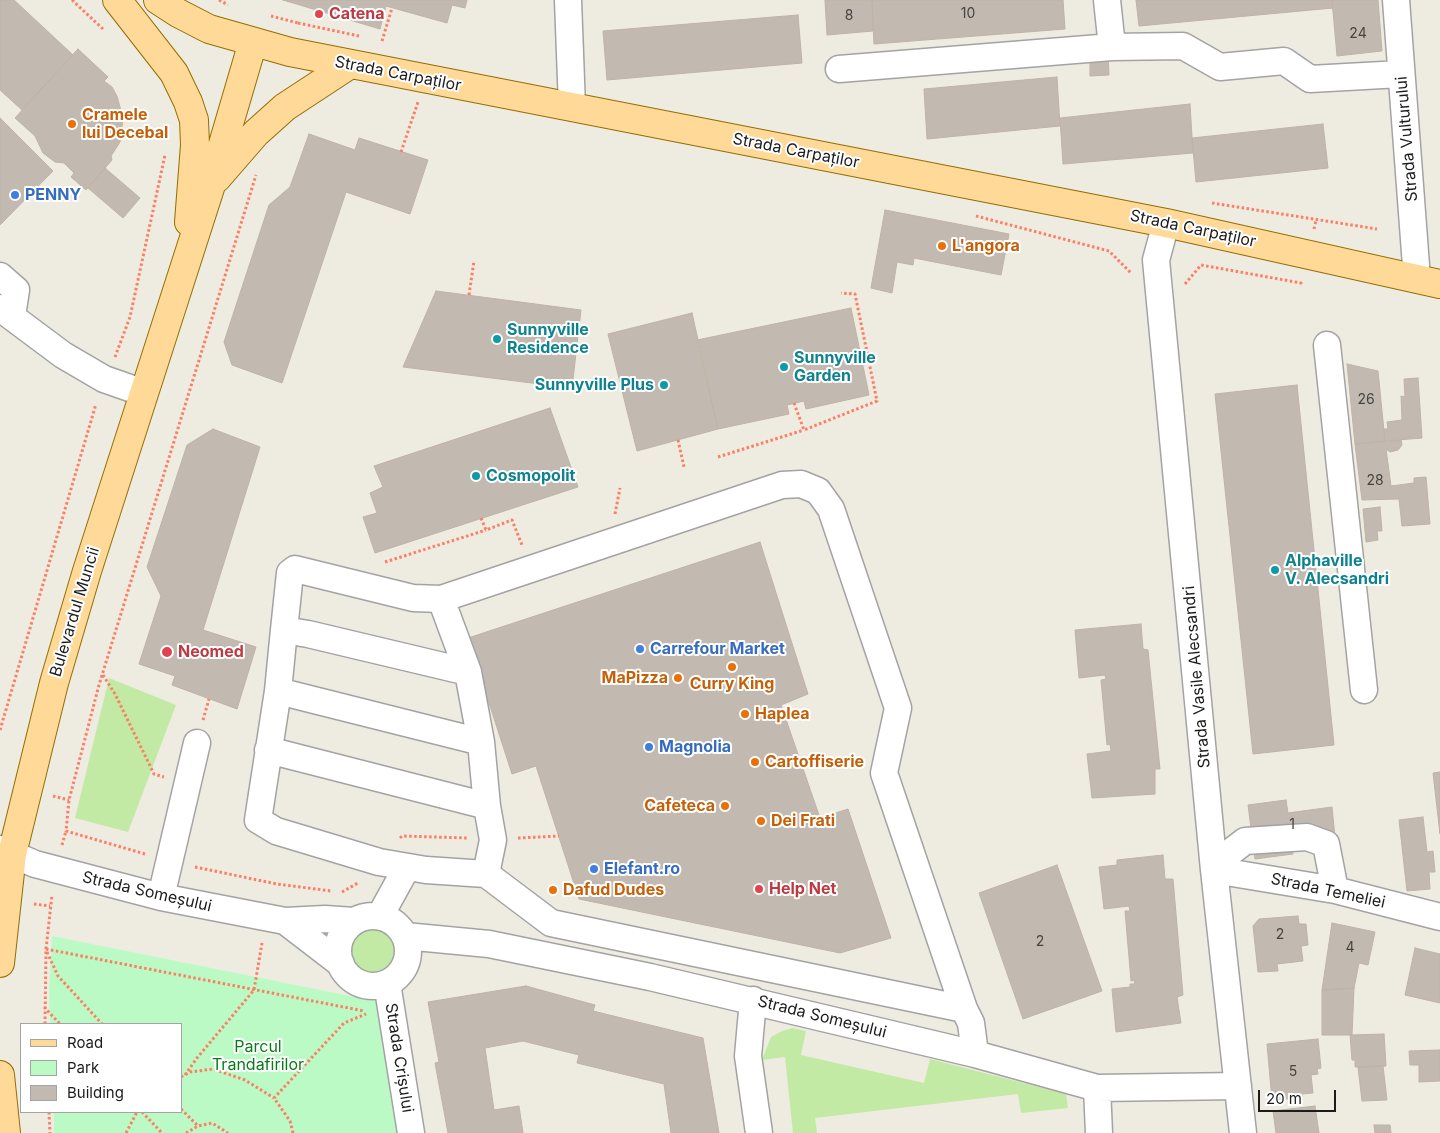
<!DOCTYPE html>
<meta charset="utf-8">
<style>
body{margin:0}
#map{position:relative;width:1440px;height:1133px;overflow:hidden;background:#eeebe1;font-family:Inter,sans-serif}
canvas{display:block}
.legend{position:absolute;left:20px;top:1023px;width:162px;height:90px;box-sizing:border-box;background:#fff;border:1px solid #a4a4a4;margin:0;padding:6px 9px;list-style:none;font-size:15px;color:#1c1c1c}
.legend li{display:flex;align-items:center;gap:10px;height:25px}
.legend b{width:25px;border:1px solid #a4a4a4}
.scale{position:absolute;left:1258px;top:1090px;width:78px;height:22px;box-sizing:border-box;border:2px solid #1c1c1c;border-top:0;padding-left:6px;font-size:15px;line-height:18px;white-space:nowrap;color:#1c1c1c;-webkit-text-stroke:4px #fff;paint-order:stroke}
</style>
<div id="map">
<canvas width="1440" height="1133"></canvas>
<ul class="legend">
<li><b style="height:6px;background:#fed997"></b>Road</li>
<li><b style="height:14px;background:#bcfac5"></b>Park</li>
<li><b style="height:14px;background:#c2bab1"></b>Building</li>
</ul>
<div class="scale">20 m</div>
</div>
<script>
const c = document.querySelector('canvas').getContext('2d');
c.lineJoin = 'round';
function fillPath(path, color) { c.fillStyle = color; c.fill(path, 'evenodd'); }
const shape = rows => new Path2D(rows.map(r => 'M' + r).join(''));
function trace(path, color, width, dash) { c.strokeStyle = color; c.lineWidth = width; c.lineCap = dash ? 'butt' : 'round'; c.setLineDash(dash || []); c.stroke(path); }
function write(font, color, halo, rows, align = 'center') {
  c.font = font + ' Inter,sans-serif'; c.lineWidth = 4; c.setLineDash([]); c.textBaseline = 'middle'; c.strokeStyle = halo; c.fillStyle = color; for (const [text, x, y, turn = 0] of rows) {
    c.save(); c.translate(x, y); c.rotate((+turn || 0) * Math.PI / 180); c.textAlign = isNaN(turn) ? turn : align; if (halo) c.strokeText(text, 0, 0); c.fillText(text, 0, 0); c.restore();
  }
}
const grass = shape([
 [109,678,176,705,128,832,75,818],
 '347 950a26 26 0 1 1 52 0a26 26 0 1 1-52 0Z',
 [792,1028,806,1031,801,1055,924,1083,930,1059,1066,1094,1068,1108,1021,1113,1018,1094,815,1118,817,1133,793,1133,785,1057,762,1060,771,1037,782,1031]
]);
const park = shape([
 [52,936,385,1003,405,1133,54,1133,54,1112,181,1112,181,1024,50,1024,49,993]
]);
const building = shape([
 [0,0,14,0,73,55,22,110,0,90,0,0],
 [283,0,467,0,465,8,452,5,447,23,386,6,380,29,283,0],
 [825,0,872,0,873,31,827,35,825,0],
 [872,0,1063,0,1065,29,874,44,872,0],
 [1136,0,1332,0,1333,8,1139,26,1136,0],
 [1332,0,1378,0,1382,51,1337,56,1332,0],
 [798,15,802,63,607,80,603,31,798,15],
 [78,49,108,77,104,81,112,87,117,96,123,118,120,142,111,156,112,160,86,190,71,177,74,173,64,163,55,162,43,153,35,136,15,118,78,49],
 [1090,52,1108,52,1109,75,1090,76,1090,52],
 [1057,77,1060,126,927,139,924,89,1057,77],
 [1190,104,1193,153,1063,164,1060,118,1190,104],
 [0,118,53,171,0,225,0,118],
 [1323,124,1328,168,1196,182,1192,138,1323,124],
 [309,134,355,150,359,138,428,160,410,214,346,192,282,383,232,365,224,342,269,205,290,187,309,134],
 [105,168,140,198,123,218,88,188,105,168],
 [885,210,1009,234,1001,275,914,258,913,265,897,262,892,293,871,288,885,210],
 [436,291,581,310,572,388,403,367,436,291],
 [851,308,869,395,806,409,804,401,787,405,789,414,718,429,697,340,851,308],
 [692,313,718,429,637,451,608,334,692,313],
 [1347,364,1378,371,1385,441,1355,444,1347,364],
 [1418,378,1422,438,1385,441,1384,429,1388,429,1387,422,1402,420,1401,396,1405,397,1404,379,1418,378],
 [1297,385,1334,745,1253,754,1215,394,1297,385],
 [550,408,578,487,375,553,363,517,377,513,370,493,383,487,374,466,550,408],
 [213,429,260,447,203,630,256,647,237,709,172,685,175,676,139,664,161,596,147,567,187,445,213,429],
 [1401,440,1402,445,1398,450,1390,452,1386,449,1391,486,1414,483,1414,478,1426,477,1430,524,1402,526,1399,499,1362,500,1355,444,1401,440],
 [1380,507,1382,531,1377,531,1378,540,1366,542,1363,509,1380,507],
 [760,542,808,694,781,705,820,818,848,809,891,938,840,953,579,899,536,766,512,774,468,638,760,542],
 [1141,624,1143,649,1148,650,1160,769,1155,769,1155,794,1092,798,1087,754,1111,751,1110,744,1107,745,1101,680,1106,679,1105,675,1079,678,1075,630,1141,624],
 [1440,772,1440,834,1433,773,1440,772],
 [1286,800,1288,813,1332,807,1335,837,1291,842,1293,854,1255,859,1248,805,1286,800],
 [1423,817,1427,852,1433,851,1435,872,1429,872,1430,889,1407,891,1399,820,1423,817],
 [1163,855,1165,879,1173,879,1183,995,1177,997,1181,1023,1116,1032,1112,989,1130,987,1130,984,1134,984,1135,980,1131,981,1125,911,1130,911,1129,906,1104,909,1099,867,1117,865,1117,860,1163,855],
 [1057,865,1102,991,1023,1019,979,893,1057,865],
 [1298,916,1299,924,1306,924,1308,945,1301,946,1303,961,1277,964,1278,971,1258,972,1253,926,1259,919,1298,916],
 [1332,923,1375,932,1368,965,1359,963,1354,988,1322,990,1332,923],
 [1415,948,1440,954,1440,1003,1405,995,1415,948],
 [526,986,595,1005,593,1011,703,1038,719,1133,671,1133,664,1084,577,1063,579,1055,523,1041,485,1048,494,1110,519,1106,523,1133,448,1133,435,1063,439,1062,428,1002,526,986],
 [1354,988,1352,1035,1322,1035,1322,990,1354,988],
 [1384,1034,1386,1066,1355,1067,1355,1060,1352,1060,1350,1035,1384,1034],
 [1318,1039,1321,1068,1317,1069,1318,1074,1311,1075,1313,1093,1302,1094,1302,1098,1272,1100,1267,1044,1318,1039],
 [1440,1050,1440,1081,1419,1082,1419,1065,1410,1065,1409,1051,1440,1050],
 [1383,1066,1387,1100,1362,1101,1358,1067,1383,1066],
 [1315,1106,1319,1133,1276,1133,1273,1111,1315,1106],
 [1374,1125,1390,1125,1391,1133,1375,1133,1374,1125]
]);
const path = shape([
 [72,0,103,29],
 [219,0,228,5],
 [271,16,298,23],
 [298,23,359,36],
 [382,41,392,8],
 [401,152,418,102],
 [1212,203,1377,229],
 [976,216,1109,251,1131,273],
 [1314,229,1316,220],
 [1185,284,1201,265,1301,283,1301,281],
 [469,295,474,261],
 [115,357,130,317,165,155],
 [794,403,804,430,877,401,855,294,841,293],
 [678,440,684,467],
 [718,457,804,430],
 [615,514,620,488],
 [481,518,486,530,512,520,522,545],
 [385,562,486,530],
 [103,675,115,694,154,774,164,777],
 [203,720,209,699],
 [0,730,96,404],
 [53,796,69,800],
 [400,838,402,836,467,838],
 [518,838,559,836],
 [62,845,66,831],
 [145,854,66,831,69,800,99,685,256,175],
 [195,867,277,884,331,891],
 [342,892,358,883],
 [34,904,50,906],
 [46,949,364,1011],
 [47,952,58,976,102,1024],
 [44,1007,60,1024],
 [45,1024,46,949,52,895],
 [185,1075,197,1058,254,990,262,943],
 [181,1077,190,1072,213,1069,245,1080,274,1098],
 [181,1109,198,1126],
 [49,1112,50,1133],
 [142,1112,162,1133],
 [126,1133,137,1112],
 [186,1133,198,1126,212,1123,228,1133],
 [293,1133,290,1121,274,1098,344,1023,366,1014]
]);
const minor = shape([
 [568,0,572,107],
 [1107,0,1112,47,1183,46,1220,67,1284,61,1310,79,1401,74],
 [1396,0,1417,279],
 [839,69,1112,47],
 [1166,223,1156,260,1214,870,1243,1133],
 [0,276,16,290,12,316],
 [0,308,63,355,104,379,144,393],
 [1327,345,1364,690],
 [441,599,468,672],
 [284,630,290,573,295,569,413,598,441,599,782,485,801,484,818,491,831,509,898,708,884,773,964,1009],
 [284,630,308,634,468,672,481,742,487,806,493,840,486,874,426,870,379,862,276,831,258,820,278,691,284,630],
 [278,691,481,742],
 [268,750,487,806],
 [0,849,35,864,161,897,285,921,325,919,354,921],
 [1214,870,1335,890,1440,917],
 [1214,870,1228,854,1245,841,1307,837,1326,844,1335,890],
 [486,874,551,923,964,1009,971,1023,975,1054],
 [161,897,197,743],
 [380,916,407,867],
 '338 951a35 35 0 1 1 70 0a35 35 0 1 1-70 0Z',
 [285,921,341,964],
 [405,936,489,944,650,977,975,1054,1097,1088,1238,1086],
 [387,983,411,1133],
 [753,1000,748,1056,759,1133],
 [1097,1088,1099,1133]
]);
const major = shape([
 [117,0,174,73,188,102,194,120,195,145,189,222],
 [158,0,178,13,209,29,290,52,1166,223,1440,284],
 [217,178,256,133,285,107,349,65],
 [0,963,12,854,54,683,87,571,211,185,253,42],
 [0,1075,6,1133]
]);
const markers = [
 [319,14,5,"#e0444e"],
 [72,124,5,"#e8710a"],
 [15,195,5,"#3f7fe0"],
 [942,246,5,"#e8710a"],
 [497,339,5,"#0f9aa8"],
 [784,367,5,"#0f9aa8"],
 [664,385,5,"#0f9aa8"],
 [476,476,5,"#0f9aa8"],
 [1275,570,5,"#0f9aa8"],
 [640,649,5,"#3f7fe0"],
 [167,652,6,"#e0444e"],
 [732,667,5,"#e8710a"],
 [678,678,5,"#e8710a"],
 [745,714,5,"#e8710a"],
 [649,747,5,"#3f7fe0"],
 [755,762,5,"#e8710a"],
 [725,806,5,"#e8710a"],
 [761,821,5,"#e8710a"],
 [594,869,5,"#3f7fe0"],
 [759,889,5,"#e0444e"],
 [553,890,5,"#e8710a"]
];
const numberNames = [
 ["10",968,14],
 ["8",849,16],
 ["24",1358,34],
 ["26",1366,400],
 ["28",1375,481],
 ["1",1292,825],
 ["2",1280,935],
 ["2",1040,942],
 ["4",1350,948],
 ["5",1293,1072]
];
const healthNames = [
 ["Catena",329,14],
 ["Neomed",178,652],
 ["Help Net",769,889]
];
const streetNames = [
 ["Strada Carpaților",398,74,11],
 ["Strada Vulturului",1407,139,-95],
 ["Strada Carpaților",796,151,11],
 ["Strada Carpaților",1193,229,12],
 ["Bulevardul Muncii",75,612,-73],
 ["Strada Vasile Alecsandri",1197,677,-95],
 ["Strada Temeliei",1328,891,12],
 ["Strada Someșului",147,892,13],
 ["Strada Someșului",822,1017,14],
 ["Strada Crișului",399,1058,81]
];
const foodNames = [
 ["Cramele",82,115],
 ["lui Decebal",82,133],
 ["L'angora",952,246],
 ["MaPizza",668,678,"right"],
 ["Curry King",732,684,"center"],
 ["Haplea",755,714],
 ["Cartoffiserie",765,762],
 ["Cafeteca",715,806,"right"],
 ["Dei Frati",771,821],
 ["Dafud Dudes",563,890]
];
const shopNames = [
 ["PENNY",25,195],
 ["Carrefour Market",650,649],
 ["Magnolia",659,747],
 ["Elefant.ro",604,869]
];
const cultureNames = [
 ["Sunnyville",507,330],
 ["Residence",507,348],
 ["Sunnyville",794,358],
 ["Garden",794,376],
 ["Sunnyville Plus",654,385,"right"],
 ["Cosmopolit",486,476],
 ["Alphaville",1285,561],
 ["V. Alecsandri",1285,579]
];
const parkNames = [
 ["Parcul",258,1047],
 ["Trandafirilor",258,1065]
];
fillPath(grass, '#c2eaa5');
fillPath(park, '#bcfac5');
fillPath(building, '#c2bab1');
trace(building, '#c0b2a4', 1);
trace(minor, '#a3a3a3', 29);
trace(major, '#946e00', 30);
trace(path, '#fd7e64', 3, [2.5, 2.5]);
trace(minor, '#fff', 26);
trace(major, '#fed997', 28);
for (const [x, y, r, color] of markers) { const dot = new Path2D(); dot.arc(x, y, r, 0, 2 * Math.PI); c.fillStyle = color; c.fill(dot); trace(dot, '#fff', 2); }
write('14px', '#464441', null, numberNames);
write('bold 16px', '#be3a42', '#fff', healthNames, 'left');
write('16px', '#1c1c1c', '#fff', streetNames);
write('bold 16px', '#c56008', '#fff', foodNames, 'left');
write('bold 16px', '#366cbe', '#fff', shopNames, 'left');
write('bold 16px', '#0d838f', '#fff', cultureNames, 'left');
write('16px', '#097c1a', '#fff', parkNames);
</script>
